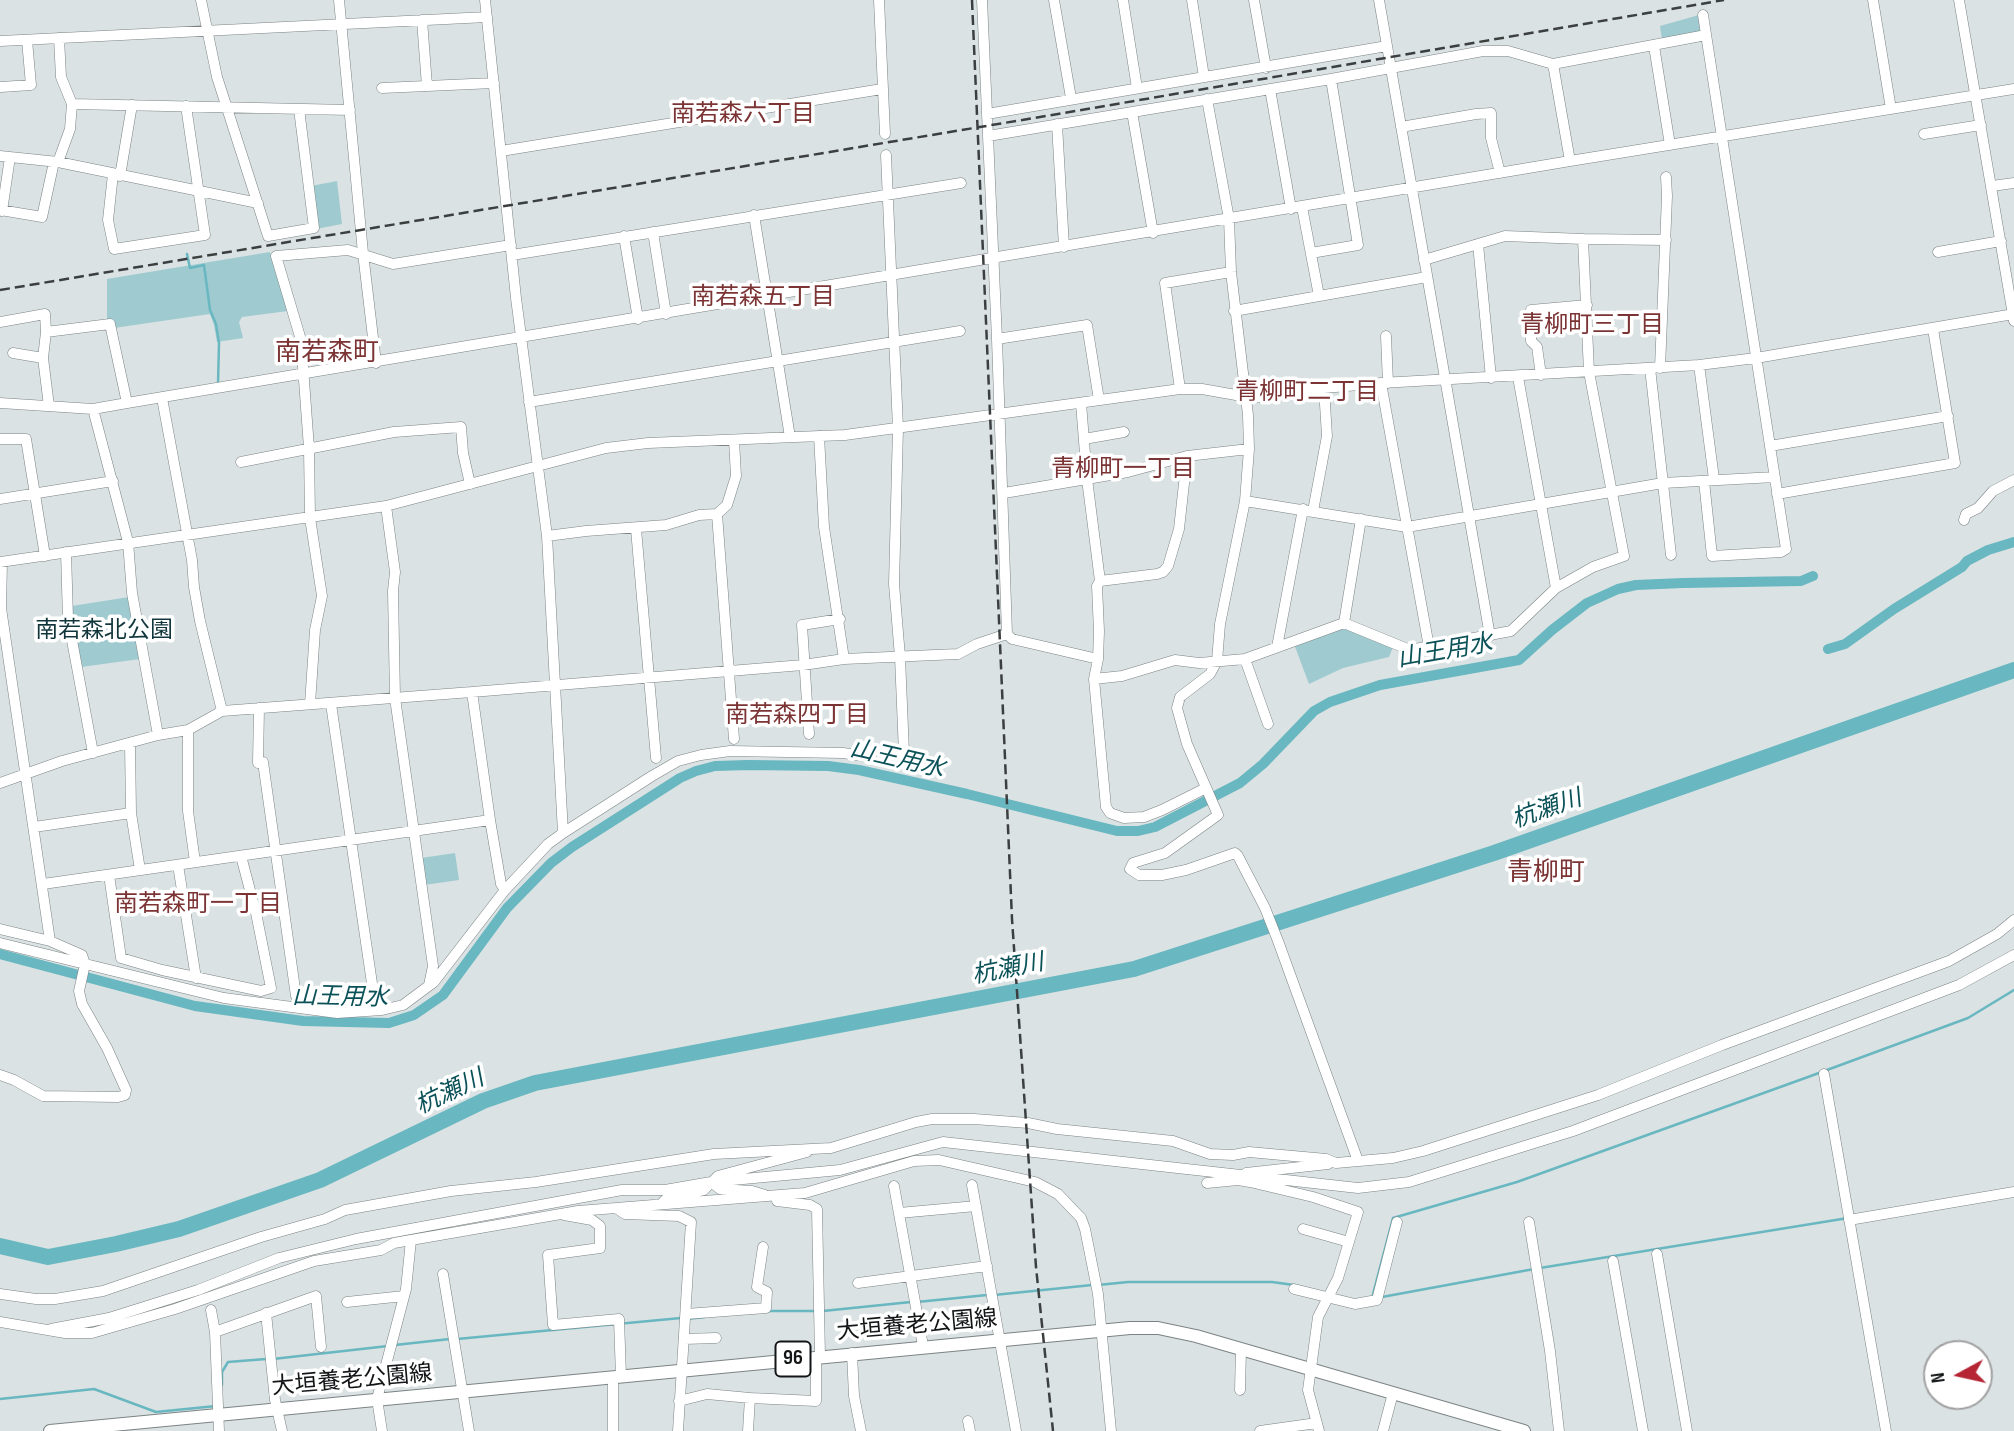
<!DOCTYPE html>
<meta charset="utf-8">
<style>
body{margin:0}
#map{position:relative;width:2014px;height:1431px;overflow:hidden;background:#dae2e3;font-family:"Sofia Sans Condensed",sans-serif}
canvas{display:block}
.north{position:absolute;left:1923px;top:1340px;width:70px;height:70px;box-sizing:border-box;background:#fff;border:2px solid #a1a1a2;border-radius:50%;rotate:262deg;font-size:19px;font-weight:700;line-height:28px;text-align:center;color:#131516}
.north::after{content:'';display:block;margin:auto;width:24px;height:32px;background:#b62534;clip-path:polygon(50% 0,100% 100%,50% 72%,0 100%)}
</style>
<div id="map">
<canvas width="2014" height="1431"></canvas>
<div class="north">N</div>
</div>
<script>
const c = document.querySelector('canvas').getContext('2d');
c.lineJoin = 'round';
function fillPath(path, color) { c.fillStyle = color; c.fill(path, 'evenodd'); }
const shape = rows => new Path2D(rows.map(r => 'M' + r).join(''));
function trace(path, color, width, dash) { c.strokeStyle = color; c.lineWidth = width; c.lineCap = dash ? 'butt' : 'round'; c.setLineDash(dash || []); c.stroke(path); }
function write(font, color, halo, rows, align = 'center') {
  c.font = font + ' "Sofia Sans Condensed","Noto Sans JP",sans-serif'; c.lineWidth = 7; c.setLineDash([]); c.textBaseline = 'middle'; c.strokeStyle = halo; c.fillStyle = color; for (const [text, x, y, turn = 0] of rows) {
    c.save(); c.translate(x, y); c.rotate((+turn || 0) * Math.PI / 180); c.textAlign = isNaN(turn) ? turn : align; if (halo) c.strokeText(text, 0, 0); c.fillText(text, 0, 0); c.restore();
  }
}
const green = shape([
 [1699,15,1700,33,1662,39,1660,26],
 [337,181,342,224,316,229,311,186],
 [270,252,288,311,242,317,239,322,243,338,217,342,214,325,210,314,114,328,113,321,107,319,107,279],
 [129,597,140,659,81,667,72,606],
 [1344,625,1393,647,1389,657,1343,668,1309,684,1294,644],
 [455,853,459,880,424,885,421,858]
]);
const stream = shape([
 [187,254,190,268,204,265,210,310,216,324,219,343,218,384],
 [1540,1268,1848,1218],
 [1098,1285,1128,1282,1272,1282,1294,1285],
 [994,1295,1092,1285],
 [1382,1297,1534,1269],
 [1372,1298,1393,1218,1517,1182,1808,1077,1968,1018,2014,990],
 [917,1302,987,1295],
 [767,1311,817,1311],
 [823,1311,911,1302],
 [687,1319,705,1317],
 [457,1339,681,1318],
 [395,1345,450,1339],
 [273,1359,388,1346],
 [222,1385,222,1372,228,1362,266,1359],
 [0,1399,94,1389,156,1412,216,1406]
]);
const canal = shape([
 [1828,649,1845,644,1894,609,1962,567,1967,561,1988,550,2014,542],
 [0,954,195,1006,303,1021,389,1023,414,1015,443,995,507,908,551,863,572,847,680,778,696,771,715,766,748,765,828,766,859,770,967,794,1117,831,1138,831,1155,827,1240,783,1263,764,1314,711,1330,702,1380,685,1519,660,1552,630,1587,603,1618,589,1636,585,1683,583,1801,581,1813,576]
]);
const river = shape([
 [0,1246,48,1257,116,1244,179,1229,320,1180,483,1101,535,1083,1134,969,1494,853,2014,670]
]);
const minor = shape([
 [201,0,217,77,268,236,314,228,299,109],
 [339,0,363,253,376,363],
 [879,0,885,134],
 [982,0,997,339,1007,634],
 [1054,0,1071,98],
 [1123,0,1137,88],
 [1192,0,1204,77],
 [1254,0,1266,68],
 [1379,0,1490,636],
 [1873,0,1891,109],
 [1959,0,2014,321],
 [1703,15,1786,549,1781,552,1712,556,1704,481],
 [422,20,427,86],
 [0,41,487,17],
 [1654,46,1670,145],
 [1553,64,1570,161],
 [1,87,31,85,27,40],
 [382,88,494,83],
 [1270,89,1291,209],
 [1207,99,1229,219,1231,272,1248,415,1249,449,1245,501,1220,624,1217,661,1210,674,1180,697,1177,708,1187,744,1218,815,1165,853,1133,863,1130,869,1139,875,1162,875,1186,870,1235,853,1238,856,1265,908,1278,941,1358,1161],
 [72,104,350,110],
 [1132,112,1153,233],
 [987,114,1387,46],
 [1057,124,1064,247],
 [1401,127,1476,114,1491,113,1491,138,1500,173],
 [1924,134,1981,125],
 [988,136,1331,79,1483,51,1508,51,1553,64,1706,35],
 [501,151,882,89],
 [886,155,898,428,894,584,900,657,904,753],
 [0,156,58,162,258,203],
 [58,162,70,129,72,104,61,77,59,38],
 [113,174,108,220,114,249,205,235,186,106],
 [120,176,132,105],
 [1992,186,2014,183],
 [1302,207,1319,296],
 [0,210,42,217,54,162],
 [2,211,10,157],
 [754,215,790,437],
 [653,232,666,314],
 [624,236,638,319],
 [1583,239,1666,240],
 [1478,244,1491,378],
 [1938,252,2001,241],
 [1311,253,1358,245,1331,79],
 [512,255,961,183],
 [1234,311,1427,277],
 [0,322,45,314,46,332],
 [1386,336,1388,383],
 [997,339,1087,325,1099,400],
 [13,353,43,358],
 [1699,365,1714,479],
 [1650,368,1671,555],
 [1660,368,1667,196,1666,177],
 [1541,375,1537,347,1531,341,1531,310,1587,305],
 [1518,377,1556,588],
 [1381,383,1429,647],
 [1180,389,1165,283,1231,272],
 [162,398,192,560,194,587,200,621,222,711],
 [529,402,960,331],
 [0,403,93,409,127,403,1570,161,2014,89],
 [1081,403,1087,479,1100,581,1157,574,1163,572,1168,566,1179,529,1187,456],
 [49,406,43,358,46,332,110,324,127,403],
 [93,409,128,542,132,593,158,735],
 [819,436,824,527,844,659],
 [0,439,26,439,45,556],
 [1084,439,1124,432],
 [1770,446,1948,416],
 [241,462,394,432,461,427,463,453,470,484],
 [1004,493,1128,472,1187,456,1249,449],
 [1777,494,1955,463,1933,329],
 [0,499,113,481],
 [1245,501,1407,527,1663,483,1775,477],
 [386,506,395,572,393,591,395,698,433,966,429,985],
 [1313,511,1327,436,1324,388],
 [1964,520,1966,514,1978,508,1993,491,2014,480],
 [636,529,656,758],
 [547,536,586,531,666,525,699,515,717,514],
 [66,552,68,619,93,753],
 [0,562,386,506,606,448,648,443,845,435,1180,389,1202,389,1253,398,1324,388,1381,383,1699,365,1756,358,2014,314],
 [2,562,1,608,50,941],
 [1100,581,1097,586,1099,631,1098,659,1094,679,1106,807,1110,813,1124,818,1144,817,1162,810,1206,788],
 [1344,623,1361,519],
 [1277,647,1303,509],
 [1245,659,1268,724],
 [1094,679,1122,676,1175,660,1199,663,1245,659,1344,623,1410,650,1511,631,1556,588,1593,567,1624,556,1589,372,1583,239,1505,236,1424,260],
 [310,704,315,630,322,596,310,518,309,448,301,340,276,256,348,250,393,264,511,245],
 [331,704,374,997,367,1003,350,1009],
 [259,708,258,763,263,762,296,996],
 [188,730,188,811,195,862],
 [809,734,802,625,840,619],
 [734,739,717,514,727,505,736,476,734,440],
 [130,744,131,813,140,870],
 [0,783,62,761,158,735,188,730,222,711,472,692,803,665,844,659,958,654,977,644,1007,634,1012,639,1098,659],
 [490,820,501,884,505,890],
 [34,827,131,813],
 [563,833,652,776,678,761,701,755,730,751,843,753,871,757],
 [178,865,196,978],
 [109,875,121,958,162,970,261,991,271,988,256,913,241,856],
 [43,884,490,820,472,692],
 [0,929,50,941,82,955,85,964,79,991,82,1004,107,1048,126,1090,125,1095,118,1097,43,1096,14,1080,0,1075],
 [0,943,224,998,337,1013,382,1010,403,1005,434,982,505,890,548,844,563,833,547,536,516,298,485,0],
 [1824,1074,1886,1431],
 [1246,1173,1328,1164],
 [714,1180,718,1176,807,1152],
 [1207,1183,1238,1180,1250,1182,1313,1197,1358,1212,1338,1278,1318,1317,1308,1390,1319,1431],
 [972,1185,1016,1431],
 [894,1186,923,1346],
 [777,1201,810,1205,817,1209,820,1356],
 [663,1202,667,1198,704,1190,711,1182,720,1189,752,1191,765,1195],
 [616,1208,625,1214,679,1216,691,1222,678,1431],
 [899,1213,976,1206],
 [564,1215,592,1220,600,1226,600,1248,548,1255,553,1325,619,1319,621,1376],
 [1849,1220,2014,1192],
 [1529,1222,1550,1351,1559,1431],
 [1303,1229,1349,1242],
 [1657,1254,1687,1431],
 [1613,1261,1643,1431],
 [443,1274,469,1431],
 [858,1283,987,1266],
 [1294,1289,1355,1304,1377,1300,1397,1222],
 [0,1294,36,1299,55,1299,103,1291,261,1237,325,1219,345,1210,451,1191,536,1182,714,1154,831,1148,916,1122,932,1119,974,1119,1028,1123,1057,1129,1173,1141,1210,1154,1233,1155,1249,1152,1326,1159,1336,1163,1393,1158,1423,1151,1598,1095,1722,1045,1949,961,1997,934,2014,920],
 [347,1302,404,1296],
 [211,1310,215,1332,219,1431],
 [266,1313,275,1400,282,1431],
 [686,1314,766,1308,767,1292,757,1287,763,1247],
 [0,1322,65,1333,92,1333,175,1309,314,1261,381,1250,394,1243,411,1240,578,1211,805,1193,914,1161,939,1160,1035,1182,1058,1194,1081,1218,1085,1229,1098,1294,1111,1431],
 [51,1329,109,1318,198,1290,279,1258,356,1239,622,1190,665,1190,711,1182,840,1170,943,1142,1358,1188,1409,1182,1573,1131,1959,985,2014,955],
 [215,1332,316,1296,321,1347],
 [684,1339,716,1338],
 [852,1353,854,1396,861,1431],
 [613,1377,613,1431],
 [1240,1390,1241,1349],
 [679,1401,707,1394,750,1398],
 [968,1421,970,1431],
 [382,1431,377,1399,406,1289,411,1240],
 [748,1431,750,1398,816,1401,816,1357],
 [1260,1431,1317,1423],
 [1383,1431,1393,1393]
]);
const major = shape([
 [50,1431,1130,1328,1158,1328,1196,1336,1524,1431]
]);
const rail = shape([
 [972,0,1012,919,1036,1267,1053,1431],
 [0,290,1058,114,1724,0]
]);
const shields = [
 [793,1359,35]
];
const shieldNames = [
 ["96",793,1359]
];
const parkNames = [
 ["南若森北公園",104,631]
];
const streetNames = [
 ["大垣養老公園線",917,1326,-5],
 ["大垣養老公園線",352,1381,-5]
];
const neighbourhoodNames = [
 ["南若森六丁目",743,115],
 ["南若森五丁目",763,298],
 ["青柳町三丁目",1592,326],
 ["青柳町二丁目",1307,393],
 ["青柳町一丁目",1123,470],
 ["南若森四丁目",797,716],
 ["南若森町一丁目",198,905]
];
const waterNames = [
 ["山王用水",1445,652,-10],
 ["山王用水",897,760,13],
 ["杭瀬川",1547,810,-19],
 ["杭瀬川",1008,970,-11],
 ["山王用水",340,998,1],
 ["杭瀬川",450,1093,-25]
];
const quarterNames = [
 ["南若森町",327,353],
 ["青柳町",1546,873]
];
fillPath(green, '#9fcbd0');
trace(stream, '#69b7c0', 2.5);
trace(canal, '#69b7c0', 10);
trace(river, '#69b7c0', 16);
trace(minor, '#7c8384', 11);
trace(major, '#7c8384', 14);
trace(minor, '#fff', 10);
trace(major, '#fff', 12);
trace(rail, '#3c3f40', 2.5, [10, 5]);
for (const [x, y, w] of shields) { const box = new Path2D(); box.roundRect(x - w / 2, y - 17.5, w, 35, 5); c.fillStyle = '#fff'; c.fill(box); trace(box, '#131516', 2); }
write('bold 21px', '#131516', null, shieldNames);
write('23px', '#10363b', '#fff', parkNames);
write('23px', '#131516', '#fff', streetNames);
write('24px', '#7b3334', '#fff', neighbourhoodNames);
write('italic 24px', '#0a5158', '#fff', waterNames);
write('26px', '#7b3334', '#fff', quarterNames);
</script>
